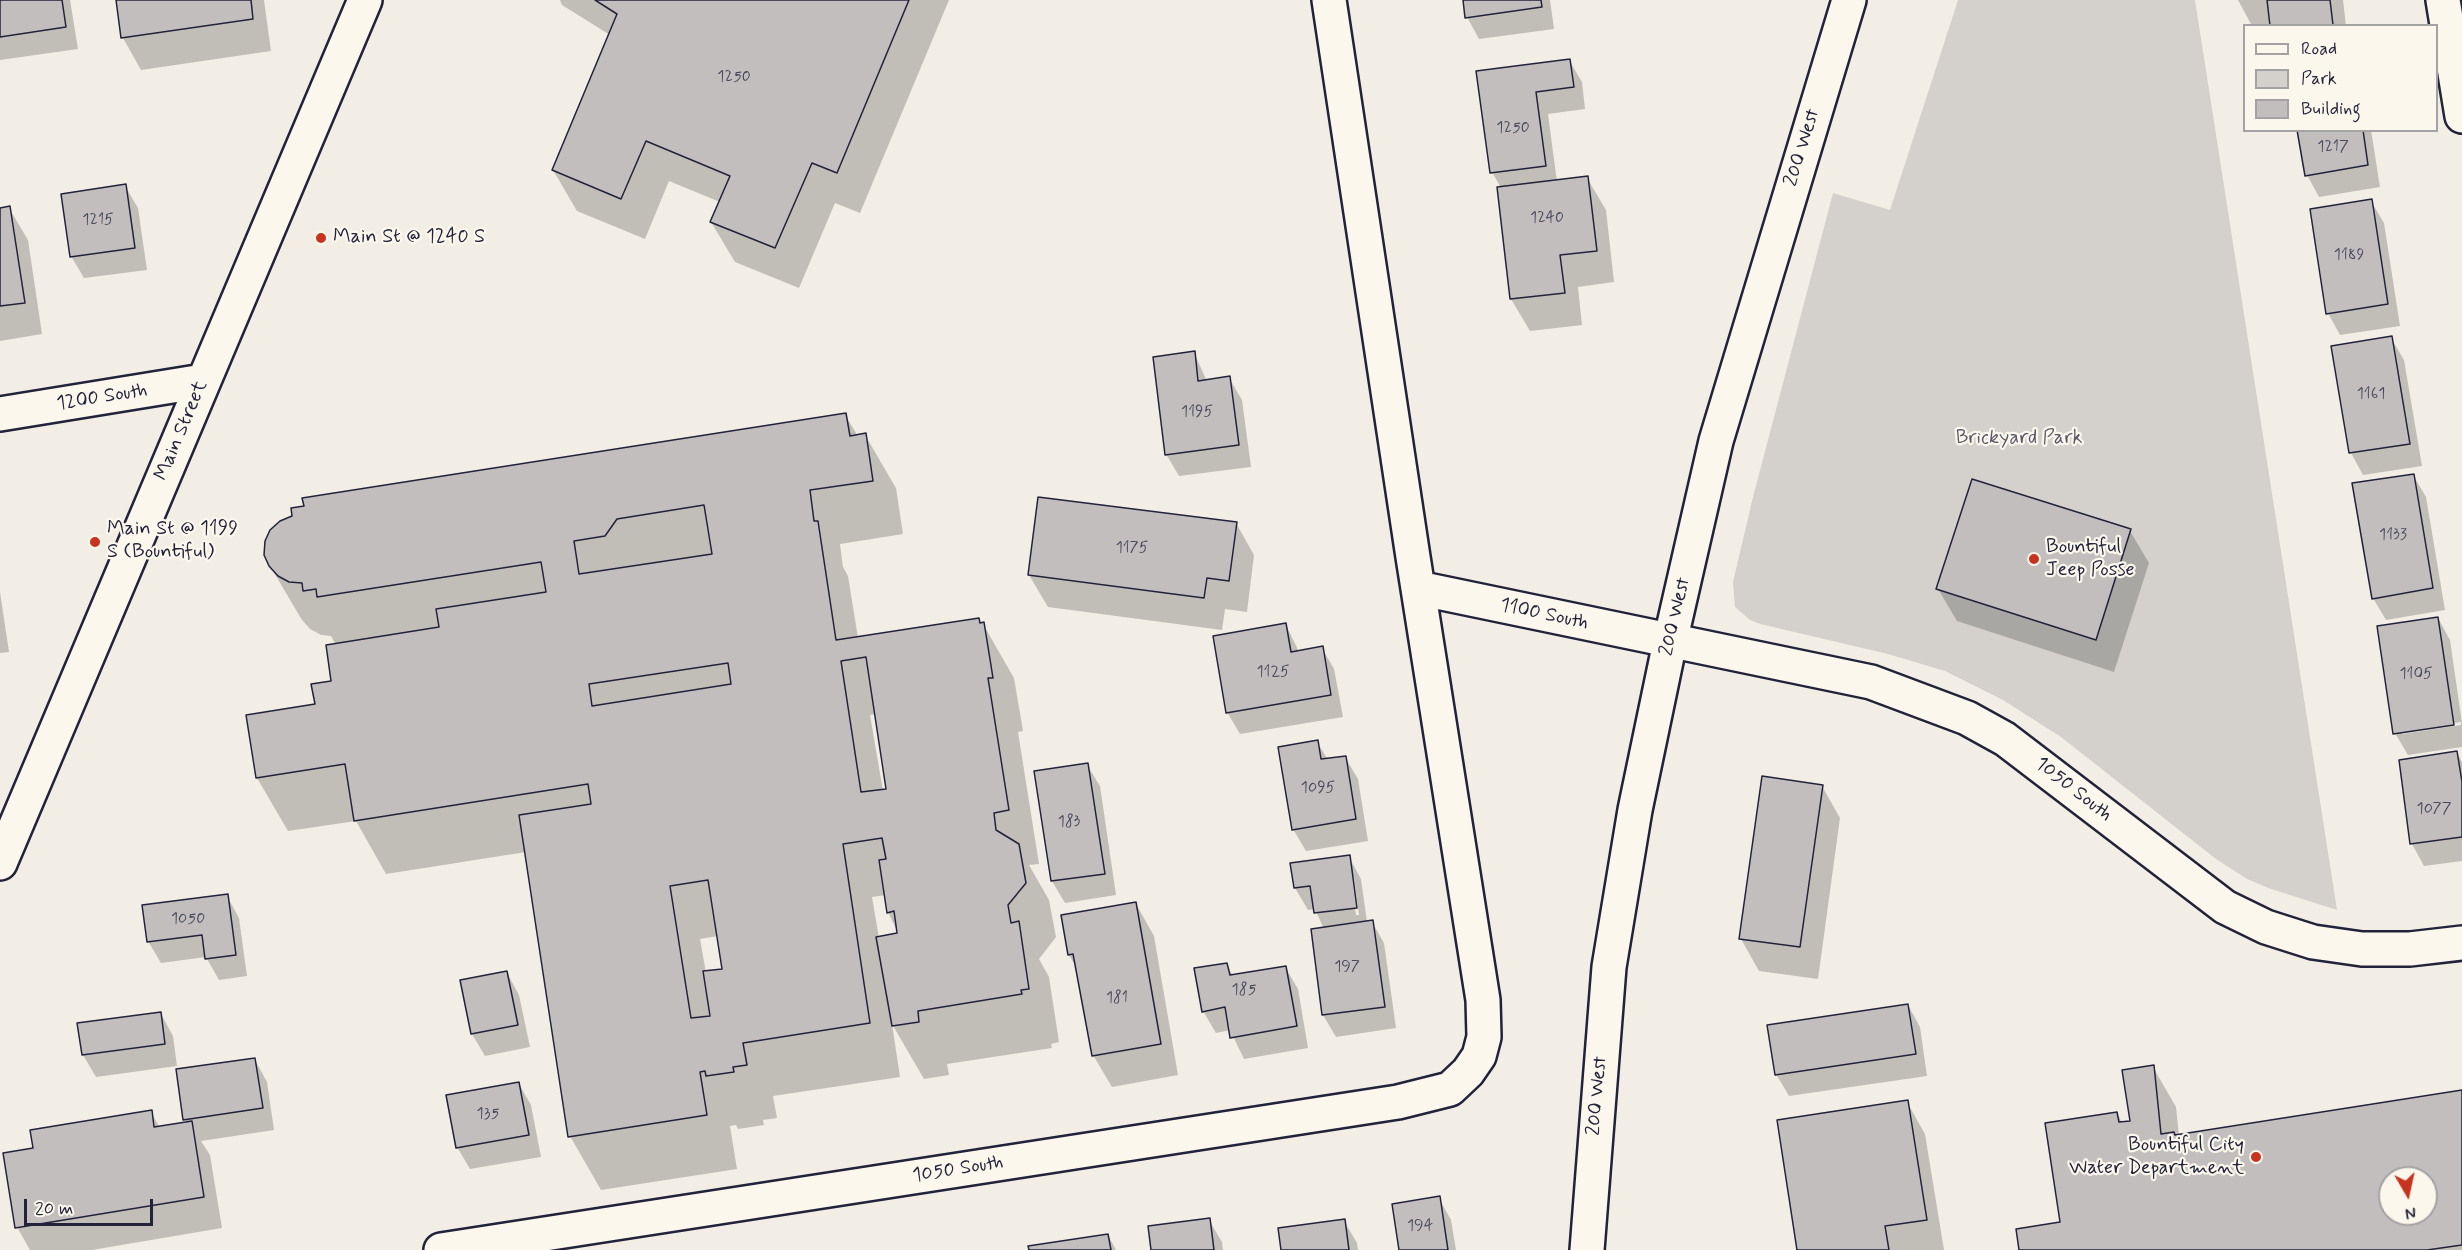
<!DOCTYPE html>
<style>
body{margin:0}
#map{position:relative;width:2462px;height:1250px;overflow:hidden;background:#f2eee5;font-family:Mynerve,sans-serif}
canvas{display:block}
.legend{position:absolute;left:2243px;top:24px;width:195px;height:108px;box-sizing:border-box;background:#fbf7ec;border:2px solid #a4a2a5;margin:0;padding:8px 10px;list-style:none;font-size:18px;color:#22223b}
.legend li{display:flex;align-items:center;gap:12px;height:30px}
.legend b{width:30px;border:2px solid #a4a2a5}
.north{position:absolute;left:2378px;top:1166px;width:60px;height:60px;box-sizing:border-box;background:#fbf7ec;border:2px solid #a4a2a5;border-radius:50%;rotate:171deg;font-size:16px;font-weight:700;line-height:24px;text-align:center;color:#22223b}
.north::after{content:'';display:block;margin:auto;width:21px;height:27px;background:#c8321e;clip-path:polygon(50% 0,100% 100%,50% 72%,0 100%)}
.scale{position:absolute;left:24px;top:1199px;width:129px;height:27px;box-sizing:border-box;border:3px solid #22223b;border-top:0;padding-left:8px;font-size:18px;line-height:21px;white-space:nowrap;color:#22223b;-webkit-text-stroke:4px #fbf7ec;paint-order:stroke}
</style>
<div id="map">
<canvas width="2462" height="1250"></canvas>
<ul class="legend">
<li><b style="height:8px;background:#fbf7ec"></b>Road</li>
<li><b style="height:16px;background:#d4d1cc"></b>Park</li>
<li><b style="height:16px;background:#c2bebe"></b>Building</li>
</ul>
<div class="north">N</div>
<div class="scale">20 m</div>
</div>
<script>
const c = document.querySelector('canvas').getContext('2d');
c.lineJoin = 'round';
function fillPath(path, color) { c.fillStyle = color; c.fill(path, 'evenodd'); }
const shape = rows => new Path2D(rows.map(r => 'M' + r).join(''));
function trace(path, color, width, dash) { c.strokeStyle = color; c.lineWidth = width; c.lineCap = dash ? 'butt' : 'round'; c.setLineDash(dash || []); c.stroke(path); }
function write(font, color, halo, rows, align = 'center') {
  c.font = font + ' Mynerve,sans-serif'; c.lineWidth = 4.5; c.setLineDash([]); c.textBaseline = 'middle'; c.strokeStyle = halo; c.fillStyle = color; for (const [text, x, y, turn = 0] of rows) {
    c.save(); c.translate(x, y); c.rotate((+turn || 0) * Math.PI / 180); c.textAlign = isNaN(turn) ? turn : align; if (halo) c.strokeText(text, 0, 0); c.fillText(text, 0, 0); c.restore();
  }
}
const green = shape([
 [1958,0,2195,0,2337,910,2271,889,2247,879,2216,859,2061,737,2003,700,1945,671,1888,654,1760,624,1750,620,1735,607,1733,582,1753,497,1833,193,1890,210]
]);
const shadow = shape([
 [0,0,70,0,78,49,0,60],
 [117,0,264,0,271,51,141,70,123,38],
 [560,0,949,0,860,213,835,203,799,288,735,262,711,222,720,202,669,181,645,239,577,211,553,170,610,35,562,5],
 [1464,0,1550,0,1554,29,1479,39,1467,17],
 [2238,0,2343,0,2346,26,2252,26],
 [1569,60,1582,82,1585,109,1548,114,1557,182,1587,178,1606,210,1614,282,1578,287,1582,325,1530,331,1511,299,1501,188,1492,172,1478,73],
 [2299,130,2371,130,2380,187,2319,197,2307,175],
 [125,186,138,208,147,270,84,278,71,256],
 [2371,201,2384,223,2400,326,2340,335,2328,313],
 [9,208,28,240,42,334,0,341,0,209],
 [2391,338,2404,360,2422,466,2363,475,2351,453,2333,347],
 [1194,353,1207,381,1229,378,1242,400,1251,467,1179,476,1166,454],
 [845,415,858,436,865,435,896,488,903,534,840,544,843,567,848,576,858,638,983,624,1014,678,1023,731,1018,732,1039,864,1029,865,1049,900,1056,937,1039,959,1049,977,1059,1042,1051,1044,1052,1048,947,1064,949,1075,924,1079,892,1024,900,1077,773,1096,777,1118,763,1120,764,1125,738,1129,736,1125,730,1126,737,1169,601,1190,570,1136,526,852,386,874,356,821,288,831,257,778,248,717,316,706,332,682,336,645,331,636,321,635,310,629,302,620,270,566],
 [876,714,888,790,883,791,870,715],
 [886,895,888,912,899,935,879,938,872,897],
 [718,936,723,970,706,973,700,939],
 [2413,475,2426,497,2445,610,2386,620,2373,598],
 [1236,523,1254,555,1247,612,1225,609,1222,630,1048,607,1029,575],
 [2130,531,2149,563,2114,672,1957,621,1938,589],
 [0,592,9,652,0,653],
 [2438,618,2450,640,2462,723,2462,747,2408,755,2395,733],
 [2461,722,2461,725,2402,734,2402,731],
 [1286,625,1299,652,1322,648,1334,669,1343,717,1240,734,1227,712],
 [1317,742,1328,760,1345,757,1358,779,1368,841,1306,851,1293,829],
 [2457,753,2462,762,2462,861,2424,866,2412,844],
 [1087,765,1100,786,1116,895,1065,903,1052,881,1036,773],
 [1822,786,1840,818,1818,979,1759,971,1741,939],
 [1349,857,1361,879,1367,922,1372,922,1384,943,1396,1028,1336,1037,1323,1015,1324,929,1315,909,1308,910,1295,888],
 [1351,878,1354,878,1359,915,1356,915],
 [227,896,239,918,247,976,219,980,206,957,161,963,148,941],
 [1136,904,1154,936,1178,1075,1112,1087,1093,1055,1078,970,1069,955],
 [1226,964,1233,976,1285,967,1298,989,1308,1048,1244,1059,1230,1030,1216,1033,1203,1011],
 [507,973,519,995,530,1047,485,1056,472,1034,462,981],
 [1908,1005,1920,1027,1927,1076,1789,1096,1776,1074],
 [161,1014,173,1036,177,1066,96,1077,83,1055],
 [255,1060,267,1082,274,1130,201,1141,210,1155,222,1228,92,1250,30,1250,17,1227,35,1149,151,1112,160,1128,187,1124,185,1119],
 [2153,1067,2176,1107,2179,1136,2462,1091,2462,1250,2021,1250,2062,1223,2117,1113,2122,1123,2132,1122],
 [2390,1178,2426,1178,2426,1214,2390,1214],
 [519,1084,531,1105,541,1157,470,1169,457,1147],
 [1907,1102,1925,1134,1944,1250,1799,1250],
 [1439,1198,1451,1220,1456,1250,1401,1250],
 [1209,1220,1222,1242,1223,1250,1153,1250],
 [1344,1221,1357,1243,1358,1250,1282,1250],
 [1108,1235,1116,1250,1030,1250]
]);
const building = shape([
 [0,0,62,0,66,27,0,37,0,0],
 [116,0,251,0,253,19,121,38,116,0],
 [595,0,909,0,837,173,812,163,775,248,710,222,730,176,646,141,621,199,552,170,617,14,595,0],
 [1463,0,1541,0,1542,7,1465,18,1463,0],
 [2267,0,2330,0,2333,25,2270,26,2267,0],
 [1570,59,1574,87,1536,92,1546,166,1490,173,1476,71,1570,59],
 [2297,130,2363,130,2368,165,2305,176,2297,130],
 [1588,176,1597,251,1560,255,1565,293,1510,299,1497,187,1588,176],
 [126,184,135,248,70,257,61,194,126,184],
 [2372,199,2388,304,2326,314,2310,209,2372,199],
 [10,206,25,303,0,306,0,208,10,206],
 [2392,336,2410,444,2349,453,2331,346,2392,336],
 [1195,351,1198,381,1230,376,1239,445,1165,455,1153,357,1195,351],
 [846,413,850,436,866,433,873,481,810,490,814,521,818,521,836,640,979,618,980,623,984,622,993,678,988,678,1009,810,994,813,996,830,1019,844,1026,883,1008,905,1011,923,1019,921,1029,989,1021,990,1022,994,918,1011,919,1022,892,1026,876,937,897,933,894,911,887,913,879,860,886,859,882,838,843,844,870,1023,743,1043,747,1065,733,1067,734,1072,706,1076,705,1071,700,1072,707,1115,568,1137,519,815,591,804,588,784,354,821,345,764,256,778,246,715,315,704,311,684,331,681,326,645,439,627,436,609,546,592,541,562,317,597,316,589,303,591,302,583,289,582,278,576,269,566,264,555,265,541,270,530,280,521,292,516,291,508,304,506,302,498,846,413],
 [704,505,712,554,579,574,574,541,605,536,617,519,704,505],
 [866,657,886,789,861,792,841,661,866,657],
 [728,663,731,684,592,706,589,684,728,663],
 [708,880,722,969,703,971,710,1016,691,1018,670,886,708,880],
 [2414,474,2433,588,2372,599,2352,483,2414,474],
 [1972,479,2131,529,2096,640,1936,589,1972,479],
 [1038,497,1237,522,1229,581,1207,578,1204,598,1028,575,1038,497],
 [2438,617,2454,725,2393,734,2377,626,2438,617],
 [1286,623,1291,652,1323,646,1331,695,1226,713,1213,636,1286,623],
 [1318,740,1321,759,1346,756,1356,819,1292,830,1278,747,1318,740],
 [2457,751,2462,782,2462,837,2410,844,2399,760,2457,751],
 [1088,763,1105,874,1051,881,1034,771,1088,763],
 [1762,776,1823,785,1800,947,1739,939,1762,776],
 [1350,855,1357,908,1314,913,1310,886,1294,888,1290,863,1350,855],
 [228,894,236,955,205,959,202,935,147,942,142,905,228,894],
 [1136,902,1161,1044,1092,1056,1073,954,1068,955,1061,915,1136,902],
 [1373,920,1385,1007,1322,1015,1311,929,1373,920],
 [1227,963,1230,975,1286,966,1297,1026,1230,1038,1225,1007,1202,1012,1194,968,1227,963],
 [507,971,518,1025,471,1034,460,980,507,971],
 [1908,1004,1916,1054,1775,1075,1767,1025,1908,1004],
 [161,1012,165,1044,82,1055,77,1023,161,1012],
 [255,1058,263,1108,183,1120,176,1069,255,1058],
 [2154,1065,2161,1134,2174,1132,2175,1135,2462,1090,2462,1245,2427,1250,2019,1250,2016,1229,2060,1222,2045,1123,2117,1112,2119,1122,2130,1121,2122,1070,2154,1065],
 [2390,1178,2426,1178,2426,1214,2390,1214,2390,1178],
 [519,1082,529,1135,456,1148,446,1095,519,1082],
 [1908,1100,1927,1220,1885,1226,1889,1250,1797,1250,1777,1120,1908,1100],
 [152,1110,154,1127,192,1121,204,1197,15,1228,3,1153,33,1148,30,1130,152,1110],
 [1440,1196,1448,1250,1399,1250,1392,1204,1440,1196],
 [1210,1218,1214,1250,1151,1250,1148,1226,1210,1218],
 [1345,1219,1349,1250,1281,1250,1278,1228,1345,1219],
 [1108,1234,1111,1250,1029,1250,1028,1246,1108,1234]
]);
const minor = shape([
 [2443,0,2462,116],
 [0,414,203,381],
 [1418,588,1871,682,1967,718,2005,739,2225,907,2266,927,2313,942,2362,949,2410,949,2462,943],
 [0,863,365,0],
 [441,1250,1398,1102,1450,1089,1468,1072,1479,1056,1484,1037,1483,1000,1413,557,1329,0]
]);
const major = shape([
 [1587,1250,1609,967,1635,810,1670,642,1716,441,1849,0]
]);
const markers = [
 [321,238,6,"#c8321e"],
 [95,542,6,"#c8321e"],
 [2034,559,6,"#c8321e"],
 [2256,1157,6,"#c8321e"]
];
const numberNames = [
 ["1250",734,78],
 ["1250",1513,129],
 ["1217",2333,148],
 ["1240",1547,219],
 ["1215",98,221],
 ["1189",2349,256],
 ["1161",2371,395],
 ["1195",1197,413],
 ["1133",2393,536],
 ["1175",1132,549],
 ["1125",1273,673],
 ["1105",2416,675],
 ["1095",1318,789],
 ["1077",2434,810],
 ["183",1069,823],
 ["1050",188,920],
 ["197",1347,968],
 ["185",1244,991],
 ["181",1117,999],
 ["135",488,1115],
 ["194",1420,1227]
];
const streetNames = [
 ["200 West",1803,148,-73],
 ["1200 South",102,398,-9],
 ["Main Street",182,431,-67],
 ["1100 South",1544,615,12],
 ["200 West",1676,617,-77],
 ["1050 South",2073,790,38],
 ["200 West",1598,1096,-85],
 ["1050 South",958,1170,-9]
];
const poiNames = [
 ["Main St @ 1240 S",333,238],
 ["Main St @ 1199",107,530],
 ["S (Bountiful)",107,553],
 ["Bountiful",2046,548],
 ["Jeep Posse",2046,571],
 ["Bountiful City",2244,1146,"right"],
 ["Water Department",2244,1169,"right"]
];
const parkNames = [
 ["Brickyard Park",2019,439]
];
fillPath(green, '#d4d1cc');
fillPath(shadow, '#0003');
fillPath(building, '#c2bebe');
trace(building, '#22223b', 1.5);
trace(minor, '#22223b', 38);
trace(major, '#22223b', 38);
trace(minor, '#fbf7ec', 33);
trace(major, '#fbf7ec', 33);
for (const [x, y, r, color] of markers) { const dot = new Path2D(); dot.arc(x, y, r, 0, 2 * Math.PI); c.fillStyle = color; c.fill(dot); trace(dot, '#fbf7ec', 2); }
write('16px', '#4a495c', null, numberNames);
write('20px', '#22223b', '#fbf7ec', streetNames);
write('20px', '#22223b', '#fbf7ec', poiNames, 'left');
write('20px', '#575766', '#fbf7ec', parkNames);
</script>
